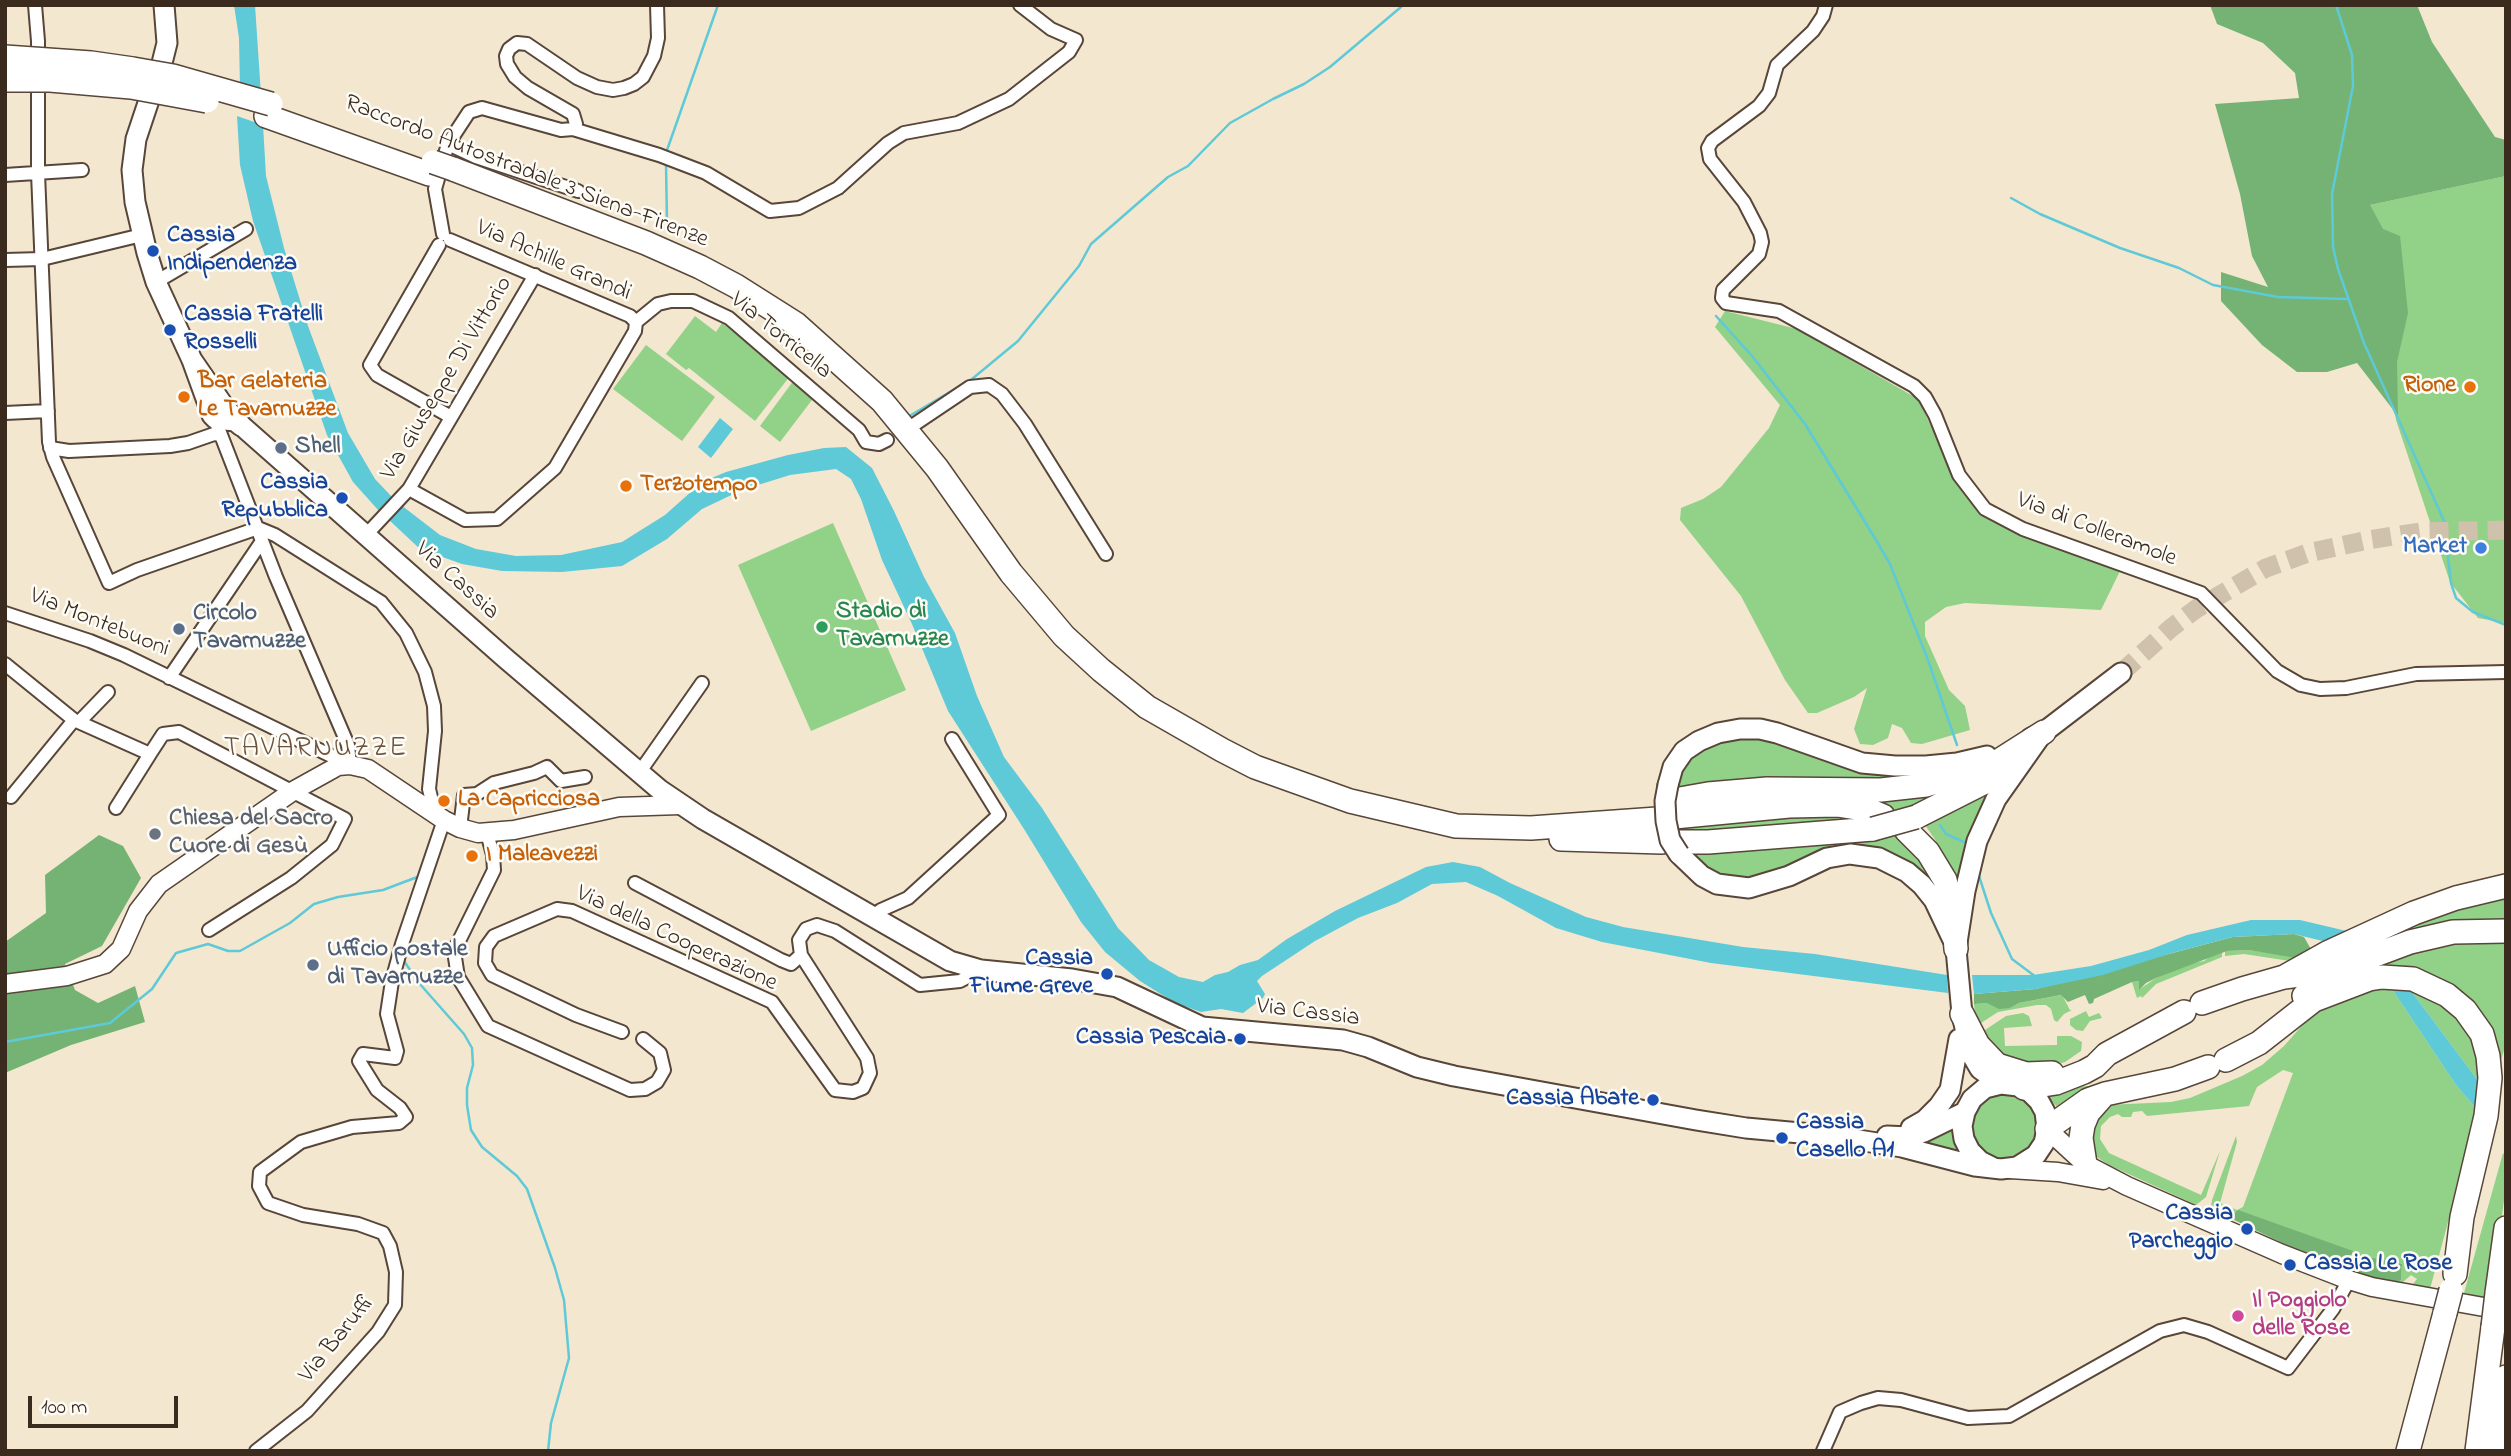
<!DOCTYPE html>
<meta charset="utf-8">
<style>
body{margin:0}
#map{position:relative;width:2511px;height:1456px;overflow:hidden;background:#f4e7cf;font-family:"Indie Flower",sans-serif}
canvas{display:block}
.frame{position:absolute;inset:0;border:7px solid #3b2a1e;pointer-events:none}
.scale{position:absolute;left:28px;top:1396px;width:150px;height:32px;box-sizing:border-box;border:4px solid #3b2a1e;border-top:0;padding-left:9px;font-size:21px;line-height:24px;white-space:nowrap;color:#3b2a1e;-webkit-text-stroke:5px #fdfcf7;paint-order:stroke}
</style>
<div id="map">
<canvas width="2511" height="1456"></canvas>
<div class="frame"></div>
<div class="scale">100 m</div>
</div>
<script>
const c = document.querySelector('canvas').getContext('2d');
c.lineJoin = 'round';
function fillPath(path, color) { c.fillStyle = color; c.fill(path, 'evenodd'); }
const shape = rows => new Path2D(rows.map(r => 'M' + r).join(''));
function trace(path, color, width, dash) { c.strokeStyle = color; c.lineWidth = width; c.lineCap = dash ? 'butt' : 'round'; c.setLineDash(dash || []); c.stroke(path); }
function write(font, color, halo, rows, align = 'center') {
  c.font = font + ' "Indie Flower",sans-serif'; c.lineWidth = 5; c.setLineDash([]); c.textBaseline = 'middle'; c.strokeStyle = halo; c.fillStyle = color; for (const [text, x, y, turn = 0] of rows) {
    c.save(); c.translate(x, y); c.rotate((+turn || 0) * Math.PI / 180); c.textAlign = isNaN(turn) ? turn : align; if (halo) c.strokeText(text, 0, 0); c.fillText(text, 0, 0); c.restore();
  }
}
const green = shape([
 [2506,176,2506,623,2478,618,2450,582,2396,420,2370,205],
 [1725,311,1797,329,1918,399,1963,493,1991,519,2029,539,2120,571,2101,610,1965,603,1946,607,1925,622,1925,636,1949,690,1965,706,1970,730,1922,744,1911,743,1902,728,1892,724,1888,738,1873,745,1860,744,1854,729,1867,688,1854,697,1817,713,1808,713,1785,680,1741,596,1680,520,1681,508,1703,499,1721,487,1769,428,1780,405,1715,327],
 [695,316,716,332,722,323,790,376,755,421,689,368,686,370,666,354],
 [646,345,715,397,682,441,613,389],
 [794,380,815,396,780,442,760,426],
 [833,523,906,690,811,731,738,565],
 [1750,735,1936,777,1674,789,1677,774,1688,758,1717,739],
 [2006,774,1961,894,1933,844,1936,841,1923,822],
 [1972,778,1903,812,1837,795],
 [1819,816,1861,822,1677,839,1674,827],
 [1891,832,1909,844,1941,891,1874,851,1747,880,1714,874,1683,851],
 [2506,893,2506,923,2418,929,2415,927,2393,935,2411,923],
 [2506,940,2506,1044,2500,1063,2493,1042,2390,969,2386,962,2440,945],
 [2249,950,2291,956,2296,958,2290,961,2244,954,2225,956,2225,951],
 [2222,952,2222,957,2156,984,2142,998,2141,996,2137,998,2132,982,2139,981,2140,989,2156,978,2188,964,2204,961,2212,955],
 [2388,983,2456,1085,2478,1111,2430,1289,2413,1284,2417,1279,2411,1275,2403,1282,2394,1284,2401,1280,2402,1264,2360,1255,2238,1211,2230,1218,2213,1212,2211,1206,2212,1200,2236,1136,2237,1142,2220,1203,2237,1210,2243,1207,2293,1073,2283,1070,2257,1087,2249,1106,2147,1116,2142,1111,2133,1112,2131,1117,2122,1117,2118,1114,2110,1117,2101,1126,2100,1139,2109,1153,2201,1195,2220,1151,2206,1197,2196,1205,2109,1165,2091,1153,2092,1125,2106,1105,2171,1102,2190,1098,2242,1076,2262,1065,2284,1046,2314,1012],
 [2406,984,2444,999,2477,1039,2482,1086],
 [2062,995,2070,1010,2072,1010,2064,1014,2057,1022,2054,1020,2051,1009,2046,1005,2037,1005,1998,1012,1981,1023,1976,1022,1974,1004,1987,1003,2010,1008,2019,1003],
 [2086,1011,2089,1017,2099,1013,2102,1018,2090,1021,2083,1031,2076,1030,2070,1025,2070,1019],
 [2023,1013,2029,1016,2032,1026,2004,1028,2005,1046,2057,1045,2057,1036,2071,1036,2082,1042,2081,1051,2065,1062,2052,1066,2002,1060,1980,1037,1985,1030,2006,1016],
 [2090,1086,2090,1090,2059,1109,2043,1092,2062,1087],
 [1993,1093,2022,1096,2036,1112,2038,1133,2032,1147,2015,1159,1993,1159,1976,1147,1970,1133,1972,1112],
 [1954,1124,1963,1153,1854,1137],
 [2503,1153,2506,1157,2506,1185,2491,1299,2464,1293]
]);
const forest = shape([
 [2210,5,2417,5,2432,42,2495,137,2506,140,2506,176,2370,205,2383,229,2400,236,2408,313,2397,362,2398,416,2357,363,2327,372,2297,372,2262,345,2221,301,2221,272,2268,287,2252,256,2240,194,2215,104,2299,98,2295,73,2263,43,2217,24],
 [99,835,123,846,141,878,102,946,65,964,75,990,98,1003,135,986,145,1022,71,1045,5,1073,5,942,46,913,45,875],
 [2294,934,2304,937,2312,951,2296,958,2249,950,2227,951,2156,978,2146,983,2139,990,2139,981,2132,982,2094,999,2093,1003,2089,1004,2085,995,2068,1002,2061,995,2019,1003,2010,1008,1999,1009,1987,1003,1974,1004,1974,994,2036,989,2233,937],
 [2238,1210,2353,1251,2346,1269,2299,1251,2230,1218],
 [2360,1255,2402,1264,2401,1280,2394,1284,2355,1272]
]);
const water = shape([
 [234,5,255,5,261,95,240,88,239,38],
 [237,116,263,125,266,176,284,248,308,326,348,433,375,479,392,497,379,511,353,482,327,435,253,221,240,165],
 [720,418,733,429,711,458,698,447],
 [846,447,872,468,894,511,924,577,955,633,977,696,1004,757,1042,808,1118,928,1149,960,1179,977,1203,982,1215,975,1228,972,1240,965,1258,960,1287,939,1335,911,1426,867,1453,862,1480,867,1510,883,1586,917,1623,927,1743,947,1815,954,1947,975,1948,993,1711,963,1602,942,1556,928,1498,896,1466,882,1432,884,1397,903,1358,918,1315,941,1262,976,1257,981,1265,994,1263,998,1243,1013,1221,1009,1201,1012,1175,1003,1140,981,1105,952,1081,922,1024,829,948,711,912,624,882,560,861,499,851,479,836,469,790,475,742,490,702,509,667,539,622,566,562,572,502,571,462,564,420,549,388,519,401,505,440,535,476,549,516,556,561,555,622,542,665,515,702,482,726,472,788,455,824,448],
 [2251,920,2300,920,2355,933,2331,943,2294,934,2233,937,2172,953,2103,975,2036,989,1974,994,1972,975,2033,975,2091,966,2149,950,2187,935],
 [2388,983,2406,984,2482,1086,2478,1111,2456,1085]
]);
const stream = shape([
 [2336,5,2352,55,2353,86,2332,194,2333,247,2338,269,2364,343,2444,521,2451,583,2456,598,2473,612,2506,625],
 [666,153,718,5],
 [666,163,667,224],
 [2011,198,2040,214,2120,248,2179,268,2213,285,2278,297,2346,299],
 [1716,316,1752,356,1805,424,1876,540,1890,564,1928,660,1957,745],
 [906,418,972,379,1018,341,1079,266,1091,244,1168,177,1188,166,1230,123,1273,99,1304,84,1330,67,1401,7],
 [1940,825,1946,834,1964,842],
 [1979,876,1991,913,2012,959,2036,977],
 [404,961,419,983,464,1034,472,1048,473,1065,467,1088,467,1105,471,1130,482,1147,517,1176,527,1189,555,1268,564,1300,569,1358,551,1423,548,1451],
 [5,1042,110,1023,152,989,176,953,208,944,228,951,240,951,290,923,314,904,338,897,383,890,420,876]
]);
const primaryTunnel = shape([
 [2121,673,2171,628,2196,609,2266,568,2308,553,2368,540,2420,532,2506,530]
]);
const minor = shape([
 [35,5,38,41,38,173,49,442,53,457,109,583,137,570,258,528],
 [1826,5,1823,16,1813,31,1777,65,1769,93,1759,106,1712,141,1708,148,1710,159,1744,202,1760,233,1762,242,1759,254,1723,290,1722,298,1726,303,1779,311,1914,386,1925,397,1935,415,1959,475,1985,509,2023,529,2201,593,2277,671,2301,685,2320,689,2346,688,2416,674,2506,672],
 [573,129,659,155,706,173,770,211,799,208,838,188,888,143,904,133,958,123,1009,99,1069,52,1076,40,1051,29,1020,5],
 [448,144,476,157,578,191],
 [5,175,82,170],
 [443,234,435,189,448,144,469,112,482,108,561,130,573,129,576,124,573,114,528,88,515,77,507,64,506,56,509,49,517,43,527,44,577,78,597,87,613,90,624,88,634,84,643,77,654,56,658,38,657,5],
 [450,240,630,316,636,322],
 [439,245,370,365,377,375,451,417],
 [5,260,42,259,142,235],
 [156,282,246,229],
 [636,322,658,304,671,301,693,301,729,318,859,430,866,442,879,444,887,440],
 [5,413,48,411],
 [214,417,276,577,348,745,350,765],
 [912,426,970,387,989,385,1002,394,1025,424,1106,554],
 [50,448,69,451,170,446,188,443,214,434,221,435],
 [409,489,465,520,497,519,555,468,635,331,636,322],
 [258,528,275,535,381,602,406,633,425,672,434,706,435,731,429,789,435,814],
 [366,535,409,489,535,275],
 [5,613,90,641,124,655,350,765],
 [5,664,74,720,150,754,163,734,179,732,345,819,332,845,291,878,209,930],
 [169,678,262,541],
 [79,722,108,692],
 [639,773,702,683],
 [11,797,74,720],
 [116,808,150,754],
 [460,828,464,795,477,794,494,783,534,773,547,767,561,781,585,777],
 [487,833,493,855,494,870,454,951,458,977,488,1026,630,1090,645,1089,657,1082,664,1070,660,1053,643,1039],
 [635,883,781,960,791,964,801,955],
 [873,916,881,910,908,898,999,815,952,739],
 [622,1032,576,1015,492,975,485,963,486,947,494,936,557,909,572,911,772,1002,835,1090,853,1092,863,1088,870,1073,867,1058,801,955,799,940,806,929,817,925,835,931,920,985,960,981,981,970],
 [256,1451,307,1411,378,1332,395,1305,396,1272,390,1246,383,1233,358,1224,303,1215,268,1203,259,1186,260,1172,301,1142,352,1127,399,1123,406,1117,400,1108,377,1090,359,1061,363,1054,395,1058,397,1051,387,1014,392,981,402,944,444,820],
 [1823,1451,1840,1412,1861,1403,1878,1398,1901,1400,1968,1418,2009,1416,2160,1331,2184,1325,2208,1332,2288,1368,2333,1309,2349,1280]
]);
const secondary = shape([
 [5,984,67,976,105,964,121,949,138,911,159,884,293,791,338,766,350,765,368,769,444,820,460,828,478,833,514,830,619,807,680,805],
 [2047,1129,2085,1164,2127,1186,2282,1254,2349,1280,2372,1287,2506,1311],
 [2010,1169,2058,1172,2103,1180]
]);
const primary = shape([
 [161,67,167,43,164,5],
 [149,100,136,139,132,170,135,202,147,253,156,282,192,360,212,415,216,419,235,421,241,426],
 [192,360,223,405,242,426,505,658,660,790,703,819,950,961,981,970,1072,979,1117,987,1202,1027,1343,1040,1368,1047,1417,1067,1454,1076,1696,1120,1746,1128,1833,1136,1902,1147,1975,1166,2001,1169,2017,1167,2036,1155,2044,1143,2047,1129,2045,1112,2039,1101,2030,1092,2018,1086,2001,1084,1985,1088,1972,1099,1965,1112,1962,1126,1964,1139,1970,1151,1980,1161,1992,1167],
 [2031,738,2044,732,2121,673],
 [1668,785,1673,767,1684,751,1699,741,1718,733,1740,729,1760,729,1777,733,1862,763,1895,766,1926,766,1957,763,1987,756],
 [1679,854,1702,876,1717,884,1749,888,1789,876,1827,858,1850,854,1879,858,1907,872,1922,885,1934,900,1952,938],
 [2001,1084,1980,1069,1970,1052,1962,1014,1956,949,1965,891,1977,841,1996,799,2039,738],
 [1911,1128,1925,1120,1939,1106,1950,1090,1959,1039],
 [1887,1136,1909,1137,1924,1132,1965,1112]
]);
const motorway = shape([
 [266,116,429,174],
 [453,169,646,243,700,267,736,286,796,324,882,401,937,468,1011,573,1064,636,1101,670,1147,707,1222,750,1255,767,1350,801,1456,826,1531,828,1657,819],
 [1674,800,1708,794,1767,789,1881,790,1926,785,1975,770,2000,760,2044,732],
 [1674,817,1789,806,1837,805,1869,810,1883,816],
 [1916,817,1987,781,2004,766],
 [1906,830,1928,852,1945,880,1953,913,1956,949],
 [1561,839,1662,842],
 [1680,842,1708,842,1873,829],
 [2284,977,2327,953,2414,913,2456,898,2506,886],
 [2304,996,2322,980,2343,967,2410,942,2453,932,2506,931],
 [2202,1003,2242,989,2284,977,2299,975],
 [1962,1014,1978,1045,1997,1065,2026,1074,2052,1073],
 [2226,1060,2259,1043,2314,1000,2369,979,2382,977,2413,979,2447,995,2465,1010,2482,1034,2488,1056,2490,1078,2486,1116,2462,1217,2455,1274],
 [2024,1088,2056,1083,2084,1072,2095,1066,2107,1054,2184,1012],
 [2047,1129,2088,1100,2105,1094,2175,1079,2208,1067],
 [2085,1164,2081,1138,2083,1125,2088,1113,2103,1096],
 [2497,1293,2506,1228],
 [2408,1451,2445,1313],
 [2477,1451,2493,1327],
 [2496,1451,2506,1377]
]);
const primaryBridge = shape([
 [1668,785,1665,801,1666,821,1670,840,1679,854]
]);
const motorwayBridge = shape([
 [5,57,91,63,133,69,173,76,271,104],
 [5,80,50,80,131,87,207,101],
 [433,162,453,169],
 [1873,829,1916,817],
 [2445,1313,2451,1290],
 [2493,1327,2497,1293]
]);
const markers = [
 [153,251,7,"#1a4fb4"],
 [170,330,7,"#1a4fb4"],
 [2470,387,7,"#e8710a"],
 [184,397,7,"#e8710a"],
 [281,448,7,"#5c6f8a"],
 [626,486,7,"#e8710a"],
 [342,498,7,"#1a4fb4"],
 [2481,548,7,"#3f7fe0"],
 [822,627,7,"#2e9e5b"],
 [179,629,7,"#5c6f8a"],
 [444,801,7,"#e8710a"],
 [155,834,7,"#6b7280"],
 [472,856,7,"#e8710a"],
 [313,965,7,"#5c6f8a"],
 [1107,974,7,"#1a4fb4"],
 [1240,1039,7,"#1a4fb4"],
 [1653,1100,7,"#1a4fb4"],
 [1782,1138,7,"#1a4fb4"],
 [2247,1229,7,"#1a4fb4"],
 [2290,1265,7,"#1a4fb4"],
 [2238,1316,7,"#d1479c"]
];
const streetNames = [
 ["Raccordo Autostradale 3 Siena-Firenze",526,173,21],
 ["Via Achille Grandi",553,262,24],
 ["Via Torricella",780,337,39],
 ["Via Giuseppe Di Vittorio",448,379,-59],
 ["Via di Colleramole",2096,531,21],
 ["Via Cassia",456,582,42],
 ["Via Montebuoni",99,624,22],
 ["Via della Cooperazione",676,940,25],
 ["Via Cassia",1308,1014,7],
 ["Via Baruffi",338,1340,-51]
];
const transitNames = [
 ["Cassia",167,237,"left"],
 ["Indipendenza",167,265,"left"],
 ["Cassia Fratelli",184,316,"left"],
 ["Rosselli",184,344,"left"],
 ["Cassia",328,484],
 ["Repubblica",328,512],
 ["Cassia",1093,960],
 ["Fiume Greve",1093,988],
 ["Cassia Pescaia",1226,1039],
 ["Cassia Abate",1639,1100],
 ["Cassia",1796,1124,"left"],
 ["Casello A1",1796,1152,"left"],
 ["Cassia",2233,1215],
 ["Parcheggio",2233,1243],
 ["Cassia Le Rose",2304,1265,"left"]
];
const foodNames = [
 ["Bar Gelateria",198,383],
 ["Le Tavarnuzze",198,411],
 ["Rione",2456,387,"right"],
 ["Terzotempo",640,486],
 ["La Capricciosa",458,801],
 ["I Maleavezzi",486,856]
];
const serviceNames = [
 ["Shell",295,448],
 ["Circolo",193,615],
 ["Tavarnuzze",193,643],
 ["Ufficio postale",327,951],
 ["di Tavarnuzze",327,979]
];
const shopNames = [
 ["Market",2467,548]
];
const leisureNames = [
 ["Stadio di",836,613],
 ["Tavarnuzze",836,641]
];
const worshipNames = [
 ["Chiesa del Sacro",169,820],
 ["Cuore di Gesù",169,848]
];
const hotelNames = [
 ["Il Poggiolo",2252,1302],
 ["delle Rose",2252,1330]
];
const quarterNames = [
 ["TAVARNUZZE",316,750]
];
fillPath(green, '#91d188');
fillPath(forest, '#74b374');
fillPath(water, '#5ec9d7');
trace(stream, '#5ec9d7', 2.5);
trace(primaryTunnel, '#cfc1ac', 19, [19, 10]);
trace(minor, '#574639', 16);
trace(secondary, '#574639', 21);
trace(primary, '#574639', 23);
trace(motorway, '#574639', 26);
trace(minor, '#fff', 12);
trace(secondary, '#fff', 18);
trace(primary, '#fff', 19);
trace(motorway, '#fff', 23);
trace(primaryBridge, '#574639', 23, []);
trace(motorwayBridge, '#574639', 26, []);
trace(primaryBridge, '#fff', 19);
trace(motorwayBridge, '#fff', 23);
for (const [x, y, r, color] of markers) { const dot = new Path2D(); dot.arc(x, y, r, 0, 2 * Math.PI); c.fillStyle = color; c.fill(dot); trace(dot, '#fdfcf7', 2.5); }
write('24px', '#3b2a1e', '#fdfcf7', streetNames);
write('bold 24px', '#164399', '#fdfcf7', transitNames, 'right');
write('bold 24px', '#c56008', '#fdfcf7', foodNames, 'left');
write('bold 24px', '#4e5e75', '#fdfcf7', serviceNames, 'left');
write('bold 24px', '#366cbe', '#fdfcf7', shopNames, 'right');
write('bold 24px', '#27864d', '#fdfcf7', leisureNames, 'left');
write('bold 24px', '#5b616d', '#fdfcf7', worshipNames, 'left');
write('bold 24px', '#b23c85', '#fdfcf7', hotelNames, 'left');
c.letterSpacing = '2px';
write('28px', '#6d533c', '#fdfcf7', quarterNames);
c.letterSpacing = '0px';
</script>
